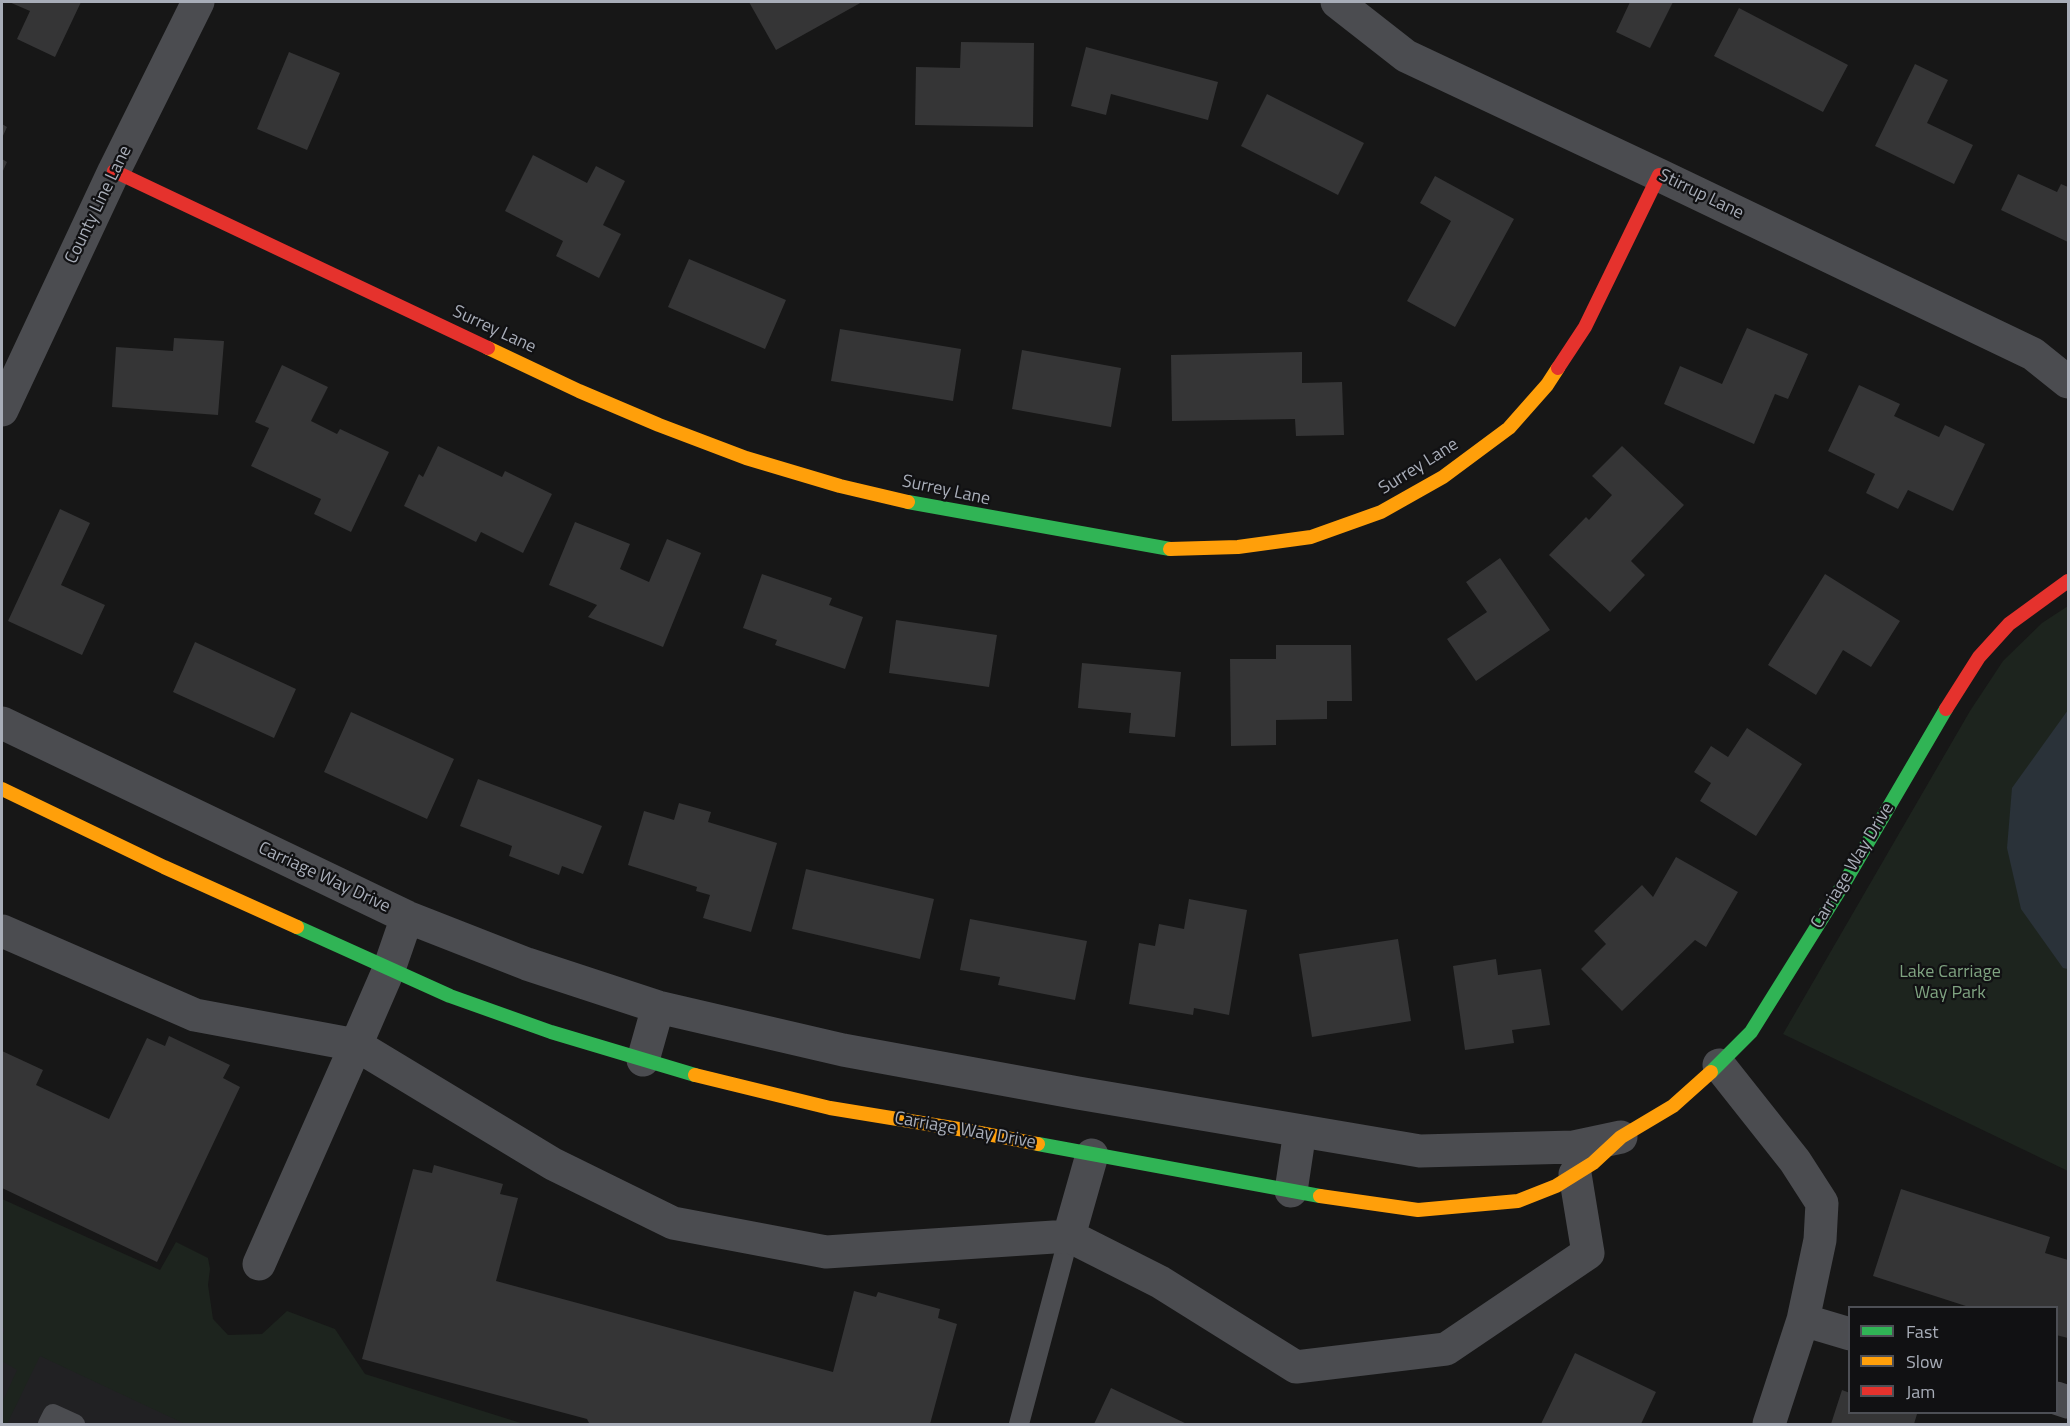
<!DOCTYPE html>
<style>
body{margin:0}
#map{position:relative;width:2070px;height:1426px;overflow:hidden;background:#171717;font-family:"Titillium Web",sans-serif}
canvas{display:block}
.frame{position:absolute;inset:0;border:3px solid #a8adb8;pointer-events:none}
.legend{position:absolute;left:1848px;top:1306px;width:210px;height:108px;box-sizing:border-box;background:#111113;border:2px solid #4d4f55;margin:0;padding:8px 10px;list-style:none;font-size:18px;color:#a8adb8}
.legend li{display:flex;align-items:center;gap:12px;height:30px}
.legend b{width:30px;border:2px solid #4d4f55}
</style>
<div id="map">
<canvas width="2070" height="1426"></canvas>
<div class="frame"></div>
<ul class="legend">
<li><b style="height:8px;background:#30b455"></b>Fast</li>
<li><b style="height:8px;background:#ff9f0a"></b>Slow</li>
<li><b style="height:8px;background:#e5322d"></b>Jam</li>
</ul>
</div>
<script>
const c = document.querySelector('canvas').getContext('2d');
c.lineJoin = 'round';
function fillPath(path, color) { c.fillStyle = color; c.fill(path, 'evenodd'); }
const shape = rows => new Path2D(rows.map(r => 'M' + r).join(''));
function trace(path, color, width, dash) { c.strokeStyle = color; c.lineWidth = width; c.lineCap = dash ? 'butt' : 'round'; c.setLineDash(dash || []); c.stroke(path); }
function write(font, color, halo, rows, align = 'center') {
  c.font = font + ' "Titillium Web",sans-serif'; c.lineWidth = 4.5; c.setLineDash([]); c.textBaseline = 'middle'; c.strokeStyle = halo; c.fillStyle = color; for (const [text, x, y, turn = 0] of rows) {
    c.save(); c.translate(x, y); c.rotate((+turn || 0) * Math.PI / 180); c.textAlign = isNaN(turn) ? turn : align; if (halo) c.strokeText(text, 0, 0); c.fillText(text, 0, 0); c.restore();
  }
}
const built = shape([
 [2,1289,285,1424,2,1424]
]);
const green = shape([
 [2068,606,2068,1171,1783,1034,1970,711,2003,661,2042,623],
 [2,1199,160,1270,176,1242,208,1258,210,1269,208,1285,213,1319,228,1335,262,1334,287,1311,335,1329,365,1374,524,1424,185,1424,40,1356,7,1424,2,1424,2,1403,17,1370,2,1361,2,1337,5,1329,2,1327]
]);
const water = shape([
 [2068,710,2068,969,2063,968,2021,909,2007,848,2012,788]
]);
const building = shape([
 [9,2,81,2,55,57,17,39,30,11],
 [749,2,862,2,776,50],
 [1630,2,1673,2,1650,48,1616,32],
 [1739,8,1848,65,1823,112,1714,56],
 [961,42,1034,43,1033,127,915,125,916,67,960,68],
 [1086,47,1218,82,1208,120,1111,94,1106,115,1071,106],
 [289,52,340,73,307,150,257,129],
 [1915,64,1948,80,1927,123,1973,145,1954,184,1875,146],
 [1267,94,1364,143,1338,195,1241,146],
 [2,124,7,127,2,138],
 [533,155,587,183,596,166,625,181,603,225,621,234,599,278,556,256,563,241,505,211],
 [2,159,7,162,2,173],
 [2018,174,2057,192,2061,184,2068,187,2068,242,2001,210],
 [1435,176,1514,219,1455,327,1407,301,1451,221,1420,203],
 [689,259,786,300,765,349,668,307],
 [1747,328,1808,354,1788,399,1775,394,1754,444,1664,404,1680,366,1722,384],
 [840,329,961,349,953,401,831,381],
 [174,338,224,341,218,415,112,407,116,347,173,351],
 [1022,350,1121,368,1111,427,1012,409],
 [1302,352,1302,383,1342,382,1344,435,1296,436,1295,419,1172,421,1171,355],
 [282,365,328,387,311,421,337,434,340,429,389,452,351,532,314,514,321,499,251,466,269,428,255,422],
 [1859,385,1900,404,1894,416,1939,437,1945,425,1985,444,1953,511,1908,490,1898,509,1866,493,1875,474,1828,451],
 [438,446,502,477,505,471,552,494,523,553,481,532,476,542,404,506,419,474,423,477],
 [1622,446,1684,505,1631,561,1645,575,1610,612,1549,555,1586,517,1589,520,1612,495,1592,476],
 [60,509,90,523,61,585,105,605,82,655,8,621],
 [575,522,630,544,620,569,649,582,667,539,701,553,663,647,588,617,597,605,549,585],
 [1500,558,1550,630,1476,681,1447,639,1487,612,1466,582],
 [762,574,832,598,829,605,863,617,845,669,775,645,777,640,743,628],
 [1825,574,1900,621,1871,667,1843,650,1816,695,1768,665],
 [896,620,997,635,989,687,889,673],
 [195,642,296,689,274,738,173,692],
 [1276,645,1351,645,1352,701,1327,701,1327,719,1276,720,1276,745,1231,746,1230,659,1276,659],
 [1082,663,1181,672,1175,737,1129,733,1131,713,1078,708],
 [351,712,454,759,427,819,324,772],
 [1747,728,1802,764,1756,836,1700,801,1711,783,1694,772,1711,746,1728,757],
 [478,779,602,826,583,874,562,866,559,875,509,856,512,846,460,826],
 [679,803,711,812,708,822,777,843,751,932,703,918,710,895,696,891,697,887,628,865,644,811,674,820],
 [1676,857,1738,892,1706,947,1695,940,1622,1011,1581,969,1606,944,1594,931,1642,885,1653,897],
 [806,869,934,899,920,959,792,929],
 [1189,899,1247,910,1229,1015,1194,1008,1193,1015,1129,1004,1139,943,1155,946,1159,924,1184,929],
 [970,919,1087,941,1075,1000,998,985,1000,977,960,970],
 [1398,939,1411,1021,1312,1037,1299,954],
 [1496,959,1498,975,1541,969,1550,1025,1512,1030,1514,1043,1465,1050,1453,966],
 [169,1036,230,1065,223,1078,240,1087,157,1262,2,1188,2,1051,43,1070,36,1085,109,1119,147,1038,165,1046],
 [434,1165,503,1184,500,1194,518,1198,496,1281,833,1372,854,1291,876,1297,878,1292,940,1309,938,1318,957,1324,930,1424,593,1424,589,1423,587,1419,362,1359,413,1169,432,1173],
 [1901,1189,2050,1237,2045,1253,2068,1260,2068,1338,2056,1335,2056,1308,1972,1308,1873,1276],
 [1575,1353,1656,1392,1641,1424,1541,1424],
 [1111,1388,1187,1424,1094,1424],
 [1842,1390,1850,1393,1850,1412,1914,1412,1917,1414,1914,1424,1831,1424]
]);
const lane = shape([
 [48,1424,53,1414,75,1424],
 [1019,1424,1069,1236]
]);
const street = shape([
 [1337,2,1406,56,1659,175,2033,354,2068,382],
 [2,410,114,171,198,2],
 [2,723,407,917,527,964,658,1007,843,1050,1078,1093,1420,1151,1574,1147,1621,1137],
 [2,931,195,1015,356,1045,389,969,407,917],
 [643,1060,658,1007],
 [1719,1065,1795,1161,1822,1203,1820,1240,1803,1320,1850,1334],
 [1291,1191,1300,1131],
 [1069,1236,1160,1282,1296,1367,1446,1349,1588,1253,1575,1174],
 [259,1264,356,1045,553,1164,673,1223,826,1252,1069,1236,1092,1155],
 [2056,1398,2068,1402],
 [1769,1424,1803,1320]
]);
const fast = shape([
 [908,502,1170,549],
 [297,927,450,996,551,1032,695,1075],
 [1711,1072,1751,1032,1846,880,1946,709],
 [1038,1144,1320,1196]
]);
const slow = shape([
 [488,348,579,391,659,425,746,458,840,486,908,502],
 [1170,549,1238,547,1311,537,1381,512,1443,477,1509,428,1547,385,1558,368],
 [2,789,164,867,297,927],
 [695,1075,830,1108,971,1131,1038,1144],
 [1320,1196,1418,1210,1518,1201,1556,1186,1593,1163,1621,1137,1673,1106,1711,1072]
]);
const jam = shape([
 [114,171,488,348],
 [1558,368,1585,327,1659,175],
 [1946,709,1979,657,2009,624,2068,581]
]);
const streetNames = [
 ["Stirrup Lane",1701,195,26],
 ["County Line Lane",99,205,-64],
 ["Surrey Lane",494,330,25],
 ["Surrey Lane",1419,467,-32],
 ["Surrey Lane",946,491,12],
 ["Carriage Way Drive",1853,866,-59],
 ["Carriage Way Drive",324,878,25],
 ["Carriage Way Drive",965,1131,10]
];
const parkNames = [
 ["Lake Carriage",1950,973],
 ["Way Park",1950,994]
];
fillPath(built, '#212123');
fillPath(green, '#1d241e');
fillPath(water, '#2a3239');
fillPath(building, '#353536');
trace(lane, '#4b4c50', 20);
trace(street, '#4b4c50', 33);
trace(fast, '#30b455', 14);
trace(slow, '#ff9f0a', 14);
trace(jam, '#e5322d', 14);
write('18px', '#a8adb8', '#111113', streetNames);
write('18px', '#7fa381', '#111113', parkNames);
</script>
